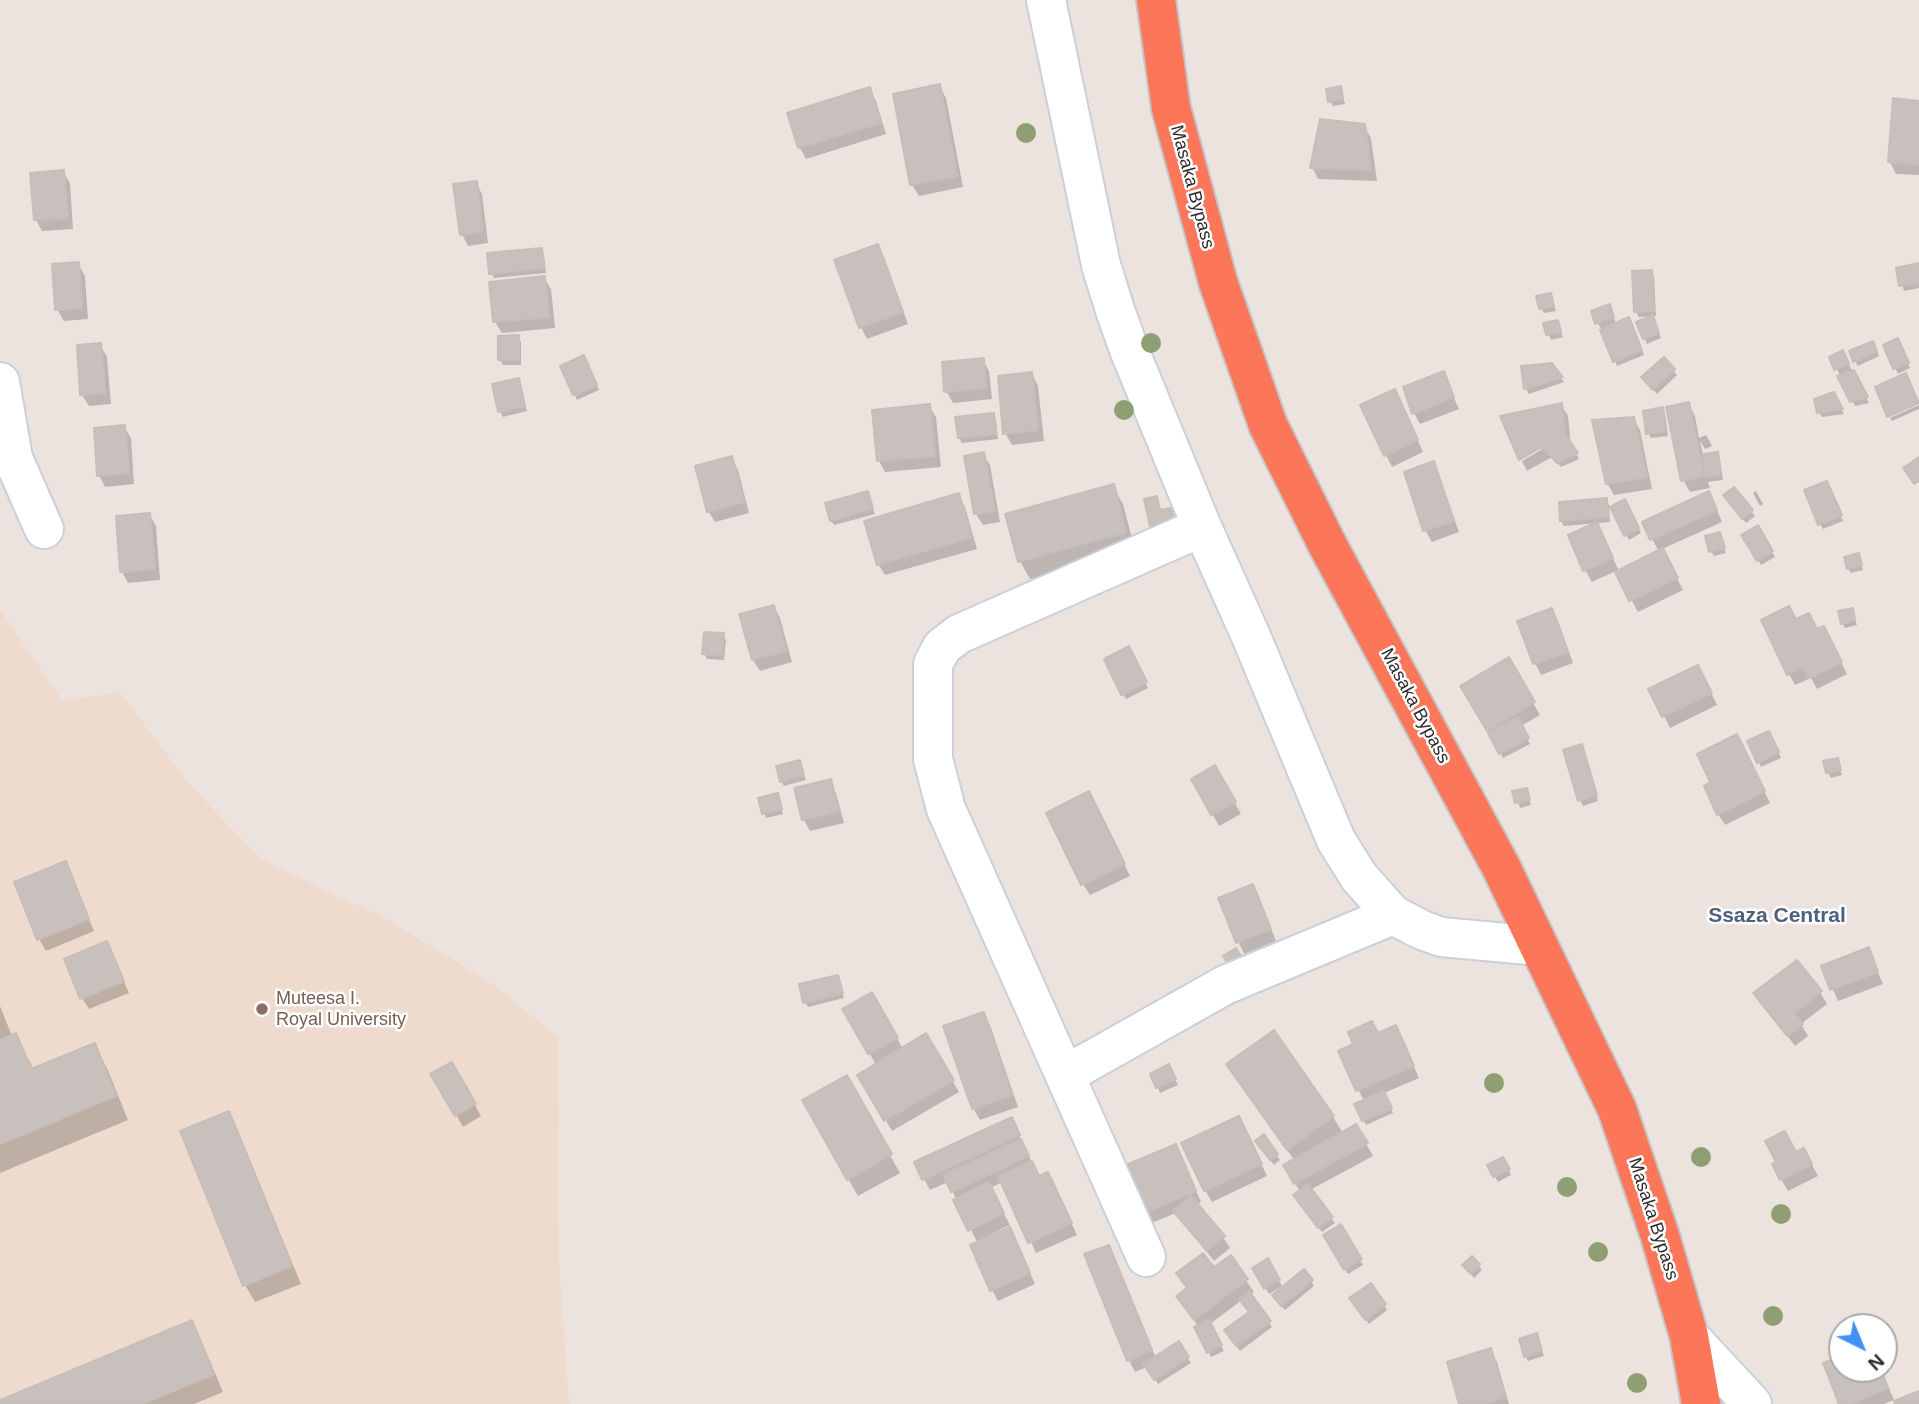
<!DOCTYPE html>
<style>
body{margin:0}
#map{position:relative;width:1919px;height:1404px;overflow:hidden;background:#ede3de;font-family:Helvetica,sans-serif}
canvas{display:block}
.north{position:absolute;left:1828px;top:1313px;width:70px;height:70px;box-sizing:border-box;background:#fff;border:2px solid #aaa;border-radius:50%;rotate:137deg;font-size:19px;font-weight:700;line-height:28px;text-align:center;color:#2b2b2b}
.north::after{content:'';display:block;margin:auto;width:24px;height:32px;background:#4191f7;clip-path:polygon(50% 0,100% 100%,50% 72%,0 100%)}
</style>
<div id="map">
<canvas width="1919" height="1404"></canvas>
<div class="north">N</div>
</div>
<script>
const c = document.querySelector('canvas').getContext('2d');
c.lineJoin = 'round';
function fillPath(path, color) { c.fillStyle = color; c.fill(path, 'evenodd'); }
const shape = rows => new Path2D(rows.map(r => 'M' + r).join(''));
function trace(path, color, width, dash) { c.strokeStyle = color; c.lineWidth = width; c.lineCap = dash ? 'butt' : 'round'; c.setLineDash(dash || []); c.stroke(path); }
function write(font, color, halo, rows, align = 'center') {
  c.font = font + ' Helvetica,sans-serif'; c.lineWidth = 5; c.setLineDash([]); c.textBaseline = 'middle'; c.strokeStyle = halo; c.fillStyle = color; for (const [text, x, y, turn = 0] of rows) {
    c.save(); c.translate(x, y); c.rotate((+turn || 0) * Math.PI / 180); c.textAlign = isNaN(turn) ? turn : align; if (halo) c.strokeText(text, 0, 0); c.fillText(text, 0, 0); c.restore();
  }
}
const education = shape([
 [0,610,63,701,120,692,189,784,261,859,386,919,490,982,558,1037,559,1262,569,1404,0,1404]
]);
const shadow = shape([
 [939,86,946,98,963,187,919,196,912,185],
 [1340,88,1345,104,1333,106,1330,101],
 [869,89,876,101,886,134,806,159,800,148,789,114],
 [1919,102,1919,175,1896,174,1890,162],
 [1364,126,1371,138,1377,181,1318,179,1312,167],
 [63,172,70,183,73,229,42,231,36,220],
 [476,183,482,194,488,243,468,246,462,234],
 [877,246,884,257,908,324,867,339,861,327],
 [541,250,544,255,546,273,494,278,491,273],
 [78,264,85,276,88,319,64,321,57,309],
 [1919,265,1919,288,1904,291,1898,269],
 [1651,272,1654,277,1656,316,1639,317,1636,312],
 [544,278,551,289,555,328,502,333,495,322,491,283],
 [1550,295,1556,311,1544,313,1541,308],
 [1612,312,1616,324,1631,324,1644,355,1617,366,1601,328,1597,323],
 [1557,322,1563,337,1551,340,1545,324],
 [1655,322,1661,338,1647,344,1638,323],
 [518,337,521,342,521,365,503,365,500,360],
 [100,345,107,357,111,404,89,406,82,395],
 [1885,346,1900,346,1910,368,1898,374],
 [1876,348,1879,356,1858,366,1855,361],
 [1831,357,1845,357,1869,403,1855,406],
 [1664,359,1677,375,1657,394,1647,382],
 [983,360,989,371,992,399,953,403,946,391],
 [587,362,599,390,577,400,563,367],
 [1551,365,1564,382,1529,394,1526,389,1523,368],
 [1032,374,1038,386,1044,441,1012,445,1005,433],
 [1443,374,1459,409,1420,424,1414,413],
 [519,380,527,411,503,417,500,411],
 [1833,394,1844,414,1822,417,1819,412],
 [1401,403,1423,452,1392,467,1386,455],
 [1688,404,1695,416,1699,438,1706,435,1712,446,1705,449,1700,441,1703,455,1717,454,1720,459,1723,480,1708,482,1710,488,1690,492,1683,480],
 [1561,405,1568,416,1571,446,1579,459,1561,467,1552,457,1527,471,1522,461,1551,444],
 [1919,405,1919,409,1892,421,1890,418],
 [929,406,936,417,941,467,885,472,879,461],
 [1662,409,1665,414,1668,436,1651,438,1648,433],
 [993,415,996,420,998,439,962,443,959,438],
 [1633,419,1640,430,1652,489,1614,495,1607,483],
 [124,427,131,438,134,484,105,487,99,475],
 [983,454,990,465,1000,522,983,525,976,514,966,457],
 [731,458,738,470,749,513,715,522,708,511],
 [1433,463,1439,475,1459,532,1432,542,1425,530],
 [1113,486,1123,504,1135,550,1030,579,1020,561],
 [1829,488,1843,521,1823,529,1820,524],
 [1734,489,1755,516,1746,523,1729,501],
 [1756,491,1763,504,1760,506,1753,493],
 [867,493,875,514,834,525,831,520],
 [958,495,965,507,977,549,885,575,878,564],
 [1606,500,1609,505,1610,522,1564,526,1561,521],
 [1624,501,1641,533,1629,540,1612,507],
 [1715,505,1722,522,1662,549,1683,590,1638,612,1616,571,1592,582,1585,570,1597,524,1619,571,1659,552,1644,523],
 [150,515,156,526,160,580,128,583,122,572],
 [1757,527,1775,557,1761,565,1744,536],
 [1720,534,1726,553,1714,556,1711,551],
 [1858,555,1863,570,1851,573,1848,568],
 [774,607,780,618,792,662,760,671,753,660,741,616],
 [1551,610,1558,621,1573,663,1541,675,1535,663],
 [1852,610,1857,625,1845,628,1842,623],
 [1796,621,1830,639,1847,674,1817,689,1811,678,1795,685,1789,674],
 [723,635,726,640,724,660,707,659,704,654],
 [1132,654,1148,688,1126,699,1123,694],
 [1508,660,1540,715,1521,726,1530,744,1503,758,1462,686],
 [1704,678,1717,705,1670,728,1651,690],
 [1771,738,1781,758,1761,767,1759,762],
 [1743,748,1770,803,1725,825,1718,814],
 [1584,751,1598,801,1583,806,1580,800],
 [1837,760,1842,775,1831,778,1828,773],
 [799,762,806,780,784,786,781,781],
 [1215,767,1241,814,1219,826,1193,779],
 [830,781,836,793,844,823,810,831,804,820,796,789],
 [1526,790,1531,805,1520,808,1515,792],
 [777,795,783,814,766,818,764,813],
 [1095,805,1130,876,1090,895,1083,884],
 [65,863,94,931,46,951,39,939],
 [1258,897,1276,941,1244,954,1220,899],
 [107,943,129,993,89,1009,82,998],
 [1868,950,1883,984,1838,1001,1823,967],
 [837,977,844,998,808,1007,805,1002],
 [1820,992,1827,1004,1801,1024,1808,1036,1795,1046,1756,994],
 [872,994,903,1049,926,1036,959,1092,892,1131,859,1075,876,1065,845,1009],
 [0,1006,12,1036,16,1035,34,1070,94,1045,107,1068,128,1120,0,1173],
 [983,1014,990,1025,1018,1107,980,1120,973,1108],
 [1378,1035,1402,1039,1419,1078,1384,1093,1393,1113,1366,1125,1363,1120,1364,1101,1340,1052],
 [452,1064,481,1116,463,1127,433,1074],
 [1228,1064,1333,1117,1343,1133,1356,1126,1373,1156,1310,1190,1335,1223,1322,1232,1298,1201,1300,1192,1285,1165,1294,1160],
 [1168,1067,1178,1085,1160,1093,1152,1075],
 [846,1077,900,1173,858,1196,804,1101],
 [228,1113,238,1131,301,1284,255,1302,245,1285],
 [1245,1130,1267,1176,1212,1202,1205,1190],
 [1017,1131,1039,1178,1054,1185,1077,1235,1036,1253,1003,1182,990,1188,1010,1225,989,1235,990,1238,1016,1241,1035,1284,998,1301,992,1290,978,1244,948,1182,930,1190,924,1179],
 [1264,1137,1280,1160,1274,1165,1260,1147],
 [1176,1146,1201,1202,1196,1205,1223,1237,1230,1248,1214,1261,1176,1213,1147,1225,1140,1214],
 [1796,1154,1810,1161,1818,1176,1788,1191,1781,1179],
 [1503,1159,1511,1175,1498,1182,1489,1166],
 [1340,1226,1363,1265,1348,1274,1325,1236],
 [1108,1247,1156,1358,1179,1344,1191,1363,1158,1384,1147,1367,1135,1372,1129,1360],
 [1230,1257,1254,1292,1250,1295,1272,1327,1240,1351,1229,1336,1251,1313,1242,1300,1210,1324,1224,1351,1211,1357,1196,1328,1198,1326,1178,1296],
 [1472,1258,1482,1270,1474,1278,1464,1266],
 [1267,1261,1282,1286,1269,1294,1254,1268],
 [1311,1281,1314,1286,1285,1310,1277,1301],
 [1355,1304,1384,1305,1387,1310,1369,1324],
 [191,1323,201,1340,223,1392,194,1404,0,1404,0,1402],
 [1537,1336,1544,1356,1528,1361,1525,1356],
 [1490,1350,1497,1362,1509,1404,1461,1404],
 [1842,1357,1842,1369,1881,1369,1894,1400,1884,1404,1841,1404]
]);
const building = shape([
 [940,84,957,176,910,185,893,94,940,84],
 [1341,86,1343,99,1328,102,1326,89,1341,86],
 [870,87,881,123,798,148,787,113,870,87],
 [1893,98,1919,101,1919,165,1888,162,1893,98],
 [1320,119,1365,124,1371,170,1310,168,1320,119],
 [64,170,68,218,34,220,30,173,64,170],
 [477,181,483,232,460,235,453,184,477,181],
 [878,244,903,312,859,328,834,260,878,244],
 [542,248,544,268,489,274,487,253,542,248],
 [79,262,82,308,55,310,52,264,79,262],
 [1919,263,1919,283,1899,286,1896,268,1919,263],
 [1652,270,1654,311,1634,312,1632,271,1652,270],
 [545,276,549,317,493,322,489,282,545,276],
 [1551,293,1554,306,1539,309,1536,296,1551,293],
 [1610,304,1614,317,1595,324,1591,311,1610,304],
 [1653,315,1659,333,1643,339,1636,322,1653,315],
 [1629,317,1642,350,1613,362,1600,330,1629,317],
 [1558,320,1561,332,1546,335,1543,323,1558,320],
 [519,335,519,360,498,360,498,336,519,335],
 [1898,338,1909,363,1893,369,1883,345,1898,338],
 [1873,341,1877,351,1853,362,1849,351,1873,341],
 [101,343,105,393,80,395,77,345,101,343],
 [1843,350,1849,364,1834,370,1829,357,1843,350],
 [584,355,597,385,573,395,560,366,584,355],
 [1664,357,1675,369,1653,390,1641,377,1664,357],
 [984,358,986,388,944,392,942,362,984,358],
 [1552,363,1563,377,1524,389,1521,366,1552,363],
 [1854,370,1868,397,1850,402,1837,376,1854,370],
 [1444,371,1454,397,1412,414,1403,387,1444,371],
 [1032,372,1038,430,1003,434,998,376,1032,372],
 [1906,373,1919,403,1887,417,1875,387,1906,373],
 [519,378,525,406,498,412,492,384,519,378],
 [1395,389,1418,440,1384,456,1360,405,1395,389],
 [1834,392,1843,409,1817,413,1814,399,1834,392],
 [1689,402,1704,476,1681,481,1666,407,1689,402],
 [1562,403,1565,434,1519,460,1500,416,1562,403],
 [930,404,935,456,877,461,872,410,930,404],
 [1663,407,1666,431,1646,434,1643,411,1663,407],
 [994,413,996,434,958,438,955,417,994,413],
 [1634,417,1647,477,1606,484,1592,420,1634,417],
 [125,425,129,473,97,476,94,428,125,425],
 [1565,434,1578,453,1557,463,1542,447,1565,434],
 [984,452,995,511,974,514,964,456,984,452],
 [1718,452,1721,475,1706,477,1703,454,1718,452],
 [732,456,744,502,707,512,695,466,732,456],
 [1919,457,1919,481,1914,484,1903,468,1919,457],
 [1434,461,1454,521,1423,531,1404,472,1434,461],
 [1827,481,1842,515,1818,525,1804,490,1827,481],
 [1114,484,1126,532,1018,562,1005,514,1114,484],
 [1734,487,1753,510,1742,519,1723,495,1734,487],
 [868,491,873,508,830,521,825,503,868,491],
 [1709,491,1717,510,1650,540,1642,522,1709,491],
 [959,493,972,537,877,565,864,521,959,493],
 [1157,496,1160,510,1171,508,1175,521,1150,526,1144,499,1157,496],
 [1607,498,1608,517,1560,521,1559,502,1607,498],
 [1625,499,1639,528,1624,536,1610,507,1625,499],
 [150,513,155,569,120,572,116,516,150,513],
 [1597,522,1613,558,1583,571,1568,535,1597,522],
 [1758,525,1773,551,1757,561,1741,535,1758,525],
 [1720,532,1725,548,1709,552,1705,536,1720,532],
 [1663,548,1678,578,1629,601,1615,572,1663,548],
 [1859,553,1862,565,1847,569,1844,557,1859,553],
 [774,605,786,651,752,660,739,614,774,605],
 [1789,606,1796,619,1809,613,1817,629,1824,626,1842,662,1809,678,1803,667,1787,675,1761,620,1789,606],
 [1552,608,1568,652,1533,664,1517,621,1552,608],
 [1853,608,1855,620,1841,624,1838,611,1853,608],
 [704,632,724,633,722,655,702,654,704,632],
 [1129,646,1147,682,1121,695,1104,659,1129,646],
 [1509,657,1535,702,1487,731,1460,686,1509,657],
 [1698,665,1712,693,1662,717,1648,689,1698,665],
 [1518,717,1529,738,1499,754,1488,733,1518,717],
 [1769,731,1779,752,1757,763,1747,741,1769,731],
 [1737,734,1765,791,1717,815,1704,786,1710,782,1697,754,1737,734],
 [1582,744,1597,795,1578,801,1563,750,1582,744],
 [1838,758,1841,770,1826,773,1823,761,1838,758],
 [800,760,804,775,780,782,776,766,800,760],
 [1215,765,1236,802,1211,815,1191,779,1215,765],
 [831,779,839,811,802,820,794,788,831,779],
 [1527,788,1530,800,1515,803,1512,791,1527,788],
 [1089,791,1125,864,1081,885,1046,813,1089,791],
 [778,793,782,809,762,814,758,798,778,793],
 [66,861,89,919,37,940,14,882,66,861],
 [1253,884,1271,929,1236,943,1218,898,1253,884],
 [107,941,124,981,80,999,64,959,107,941],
 [1869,947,1878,972,1830,990,1821,966,1869,947],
 [1236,948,1250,970,1237,979,1223,956,1236,948],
 [1797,960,1822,991,1794,1013,1803,1024,1787,1036,1753,993,1797,960],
 [838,975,843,993,803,1003,799,984,838,975],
 [872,992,898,1038,868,1054,842,1009,872,992],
 [984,1012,1012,1095,972,1109,943,1026,984,1012],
 [1372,1021,1378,1033,1396,1025,1414,1066,1356,1091,1338,1051,1353,1044,1348,1032,1372,1021],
 [1274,1030,1334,1116,1287,1150,1226,1064,1274,1030],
 [16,1033,31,1069,95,1043,116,1096,0,1144,0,1040,16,1033],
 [926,1033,954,1080,884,1121,857,1075,926,1033],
 [452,1062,476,1104,455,1116,430,1074,452,1062],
 [1169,1064,1176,1079,1156,1088,1150,1074,1169,1064],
 [847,1075,892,1154,847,1180,802,1100,847,1075],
 [1384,1091,1392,1108,1362,1121,1354,1104,1384,1091],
 [229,1111,292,1266,243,1286,180,1131,229,1111],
 [1239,1116,1262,1164,1204,1191,1181,1143,1239,1116],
 [1012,1117,1020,1135,922,1180,914,1162,1012,1117],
 [1356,1124,1368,1143,1294,1184,1283,1165,1356,1124],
 [1785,1131,1796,1152,1804,1148,1812,1164,1780,1180,1772,1164,1776,1162,1765,1141,1785,1131],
 [1264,1134,1278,1154,1270,1160,1255,1141,1264,1134],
 [1021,1139,1029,1156,951,1192,943,1175,1021,1139],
 [1176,1144,1196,1191,1139,1215,1119,1168,1176,1144],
 [1503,1157,1510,1169,1493,1177,1487,1165,1503,1157],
 [1032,1161,1039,1176,1048,1172,1072,1223,1028,1243,998,1176,1032,1161],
 [989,1182,1004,1213,968,1231,953,1200,989,1182],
 [1308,1184,1333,1217,1318,1228,1293,1195,1308,1184],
 [1191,1196,1225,1236,1207,1251,1173,1211,1191,1196],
 [1341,1224,1362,1259,1344,1270,1323,1235,1341,1224],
 [1010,1227,1030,1273,990,1291,970,1245,1010,1227],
 [1109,1245,1152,1350,1127,1361,1084,1254,1109,1245],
 [1203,1253,1214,1267,1231,1255,1248,1279,1194,1320,1176,1296,1187,1288,1176,1273,1203,1253],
 [1472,1256,1480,1264,1471,1274,1462,1265,1472,1256],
 [1268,1258,1280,1280,1264,1289,1252,1268,1268,1258],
 [1304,1269,1313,1280,1281,1306,1272,1295,1304,1269],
 [1371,1283,1386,1304,1365,1320,1349,1298,1371,1283],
 [1249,1291,1271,1321,1236,1346,1224,1330,1249,1312,1239,1299,1249,1291],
 [1209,1319,1222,1345,1207,1353,1194,1327,1209,1319],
 [192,1320,214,1374,142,1404,0,1404,0,1400,192,1320],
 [1537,1333,1542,1351,1524,1357,1519,1339,1537,1333],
 [1179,1341,1189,1357,1154,1380,1143,1364,1179,1341],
 [1491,1348,1505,1397,1484,1404,1459,1404,1447,1362,1491,1348],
 [1842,1355,1842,1369,1881,1369,1888,1388,1850,1404,1839,1404,1823,1363,1842,1355],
 [1919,1391,1919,1404,1895,1404,1894,1401,1919,1391]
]);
const minor = shape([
 [1046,0,1101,265,1115,310,1130,352,1202,527,1250,634,1336,840,1359,877,1393,915,1422,930,1441,937,1539,946],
 [0,382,13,458,44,529],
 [1065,1075,1225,985,1393,915],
 [1146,1257,946,809,933,759,933,664,942,647,959,634,1202,527],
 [1689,1336,1752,1404]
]);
const highway = shape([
 [1156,0,1171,108,1218,282,1268,425,1328,546,1501,867,1617,1109,1660,1236,1689,1336,1701,1404]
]);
const trees = [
 [1026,133],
 [1151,343],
 [1124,410],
 [1494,1083],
 [1701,1157],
 [1567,1187],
 [1781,1214],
 [1598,1252],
 [1773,1316],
 [1637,1383]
];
const markers = [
 [262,1009,7,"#8d6e63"]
];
const streetNames = [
 ["Masaka Bypass",1192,187,75],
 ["Masaka Bypass",1415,706,62],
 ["Masaka Bypass",1653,1219,72]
];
const educationNames = [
 ["Muteesa I.",276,999],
 ["Royal University",276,1020]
];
const quarterNames = [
 ["Ssaza Central",1777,916]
];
fillPath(education, '#eedbce');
fillPath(shadow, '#0003');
fillPath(building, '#c8c0bd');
trace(building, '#c8beb7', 2);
trace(minor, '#c9d0d9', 42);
trace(highway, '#c4c4c4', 42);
trace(minor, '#fff', 38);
trace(highway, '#fc775a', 38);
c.fillStyle = '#8d9f73';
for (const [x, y] of trees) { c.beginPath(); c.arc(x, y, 10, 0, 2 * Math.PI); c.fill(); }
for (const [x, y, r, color] of markers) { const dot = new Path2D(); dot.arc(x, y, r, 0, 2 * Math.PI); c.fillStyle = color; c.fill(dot); trace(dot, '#fff', 2.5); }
write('18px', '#2b2b2b', '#fff', streetNames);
write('18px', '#785e54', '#fff', educationNames, 'left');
write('bold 21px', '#4c617c', '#fff', quarterNames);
</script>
